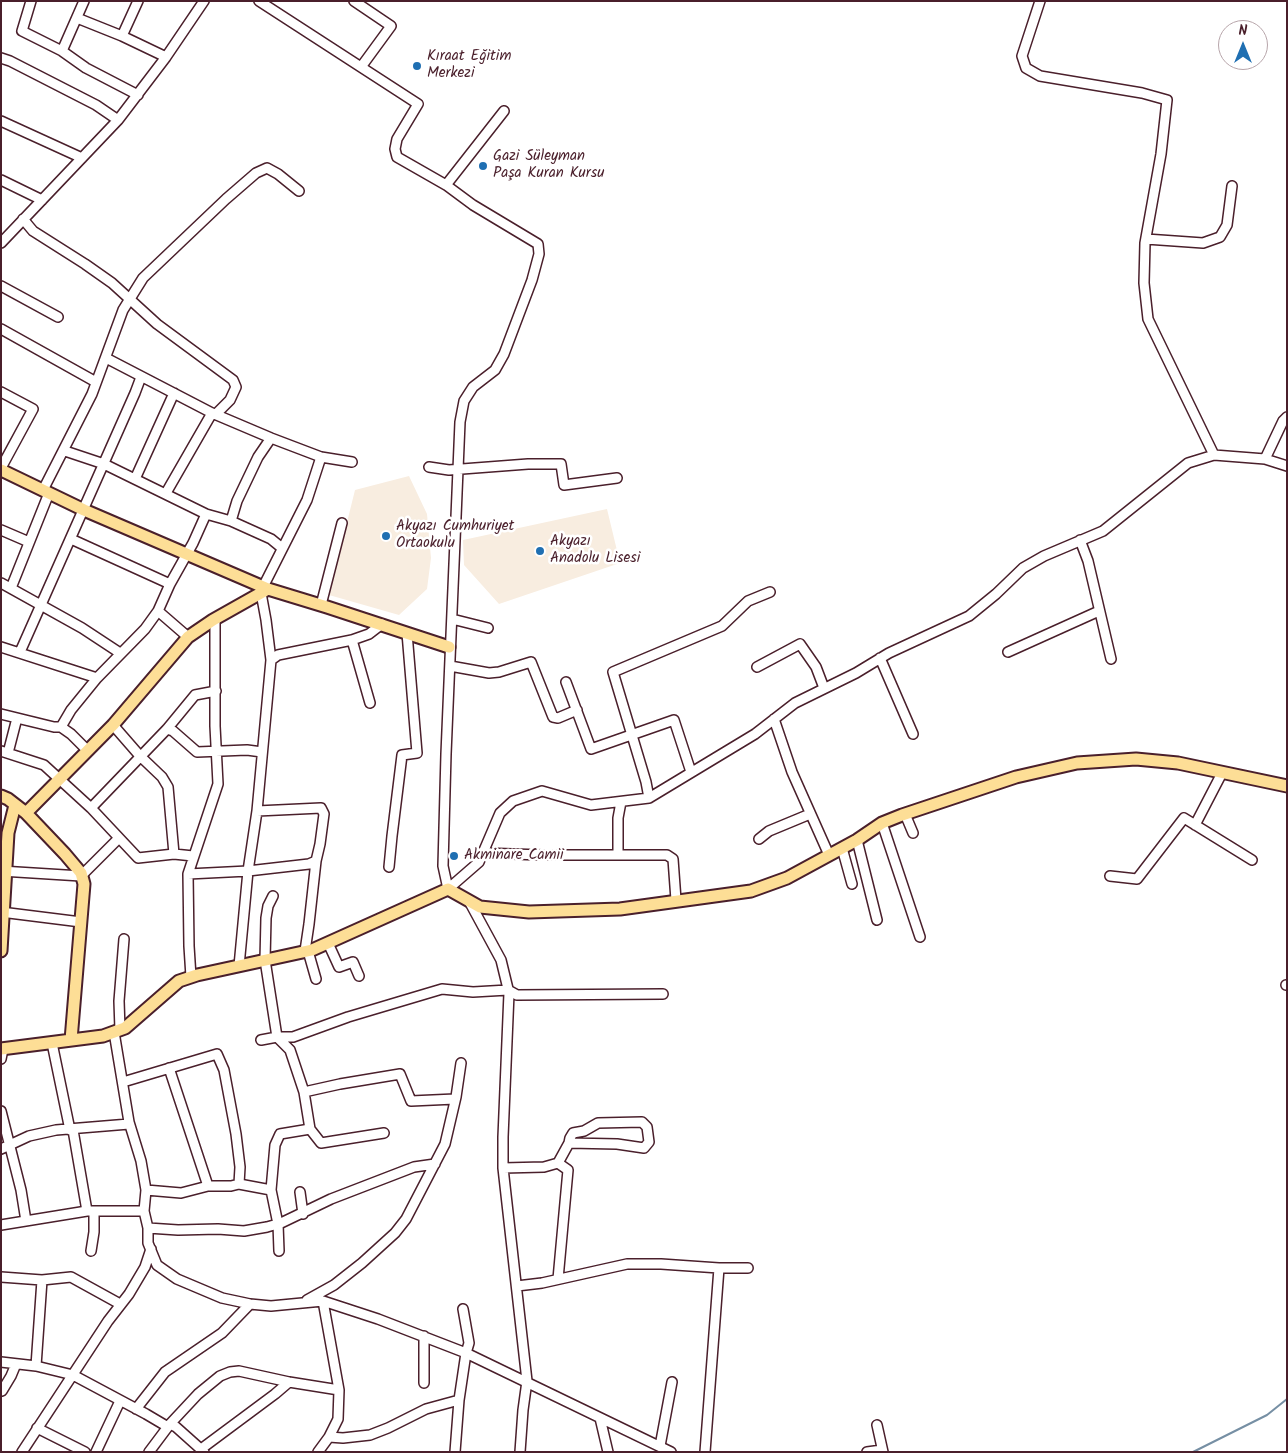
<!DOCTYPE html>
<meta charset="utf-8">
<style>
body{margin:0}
#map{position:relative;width:1288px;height:1453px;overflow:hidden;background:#fff;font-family:Kalam,sans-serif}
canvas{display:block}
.frame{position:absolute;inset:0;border:2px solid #4a1f2b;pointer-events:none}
.north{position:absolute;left:1218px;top:20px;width:50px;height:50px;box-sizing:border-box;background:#fff;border:1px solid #b7a5aa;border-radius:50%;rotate:0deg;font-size:14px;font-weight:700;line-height:20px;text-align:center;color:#4a1f2b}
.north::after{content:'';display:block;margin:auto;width:18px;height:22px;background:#1f6fb2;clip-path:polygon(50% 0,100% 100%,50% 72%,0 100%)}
</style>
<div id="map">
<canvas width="1288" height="1453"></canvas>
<div class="frame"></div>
<div class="north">N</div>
</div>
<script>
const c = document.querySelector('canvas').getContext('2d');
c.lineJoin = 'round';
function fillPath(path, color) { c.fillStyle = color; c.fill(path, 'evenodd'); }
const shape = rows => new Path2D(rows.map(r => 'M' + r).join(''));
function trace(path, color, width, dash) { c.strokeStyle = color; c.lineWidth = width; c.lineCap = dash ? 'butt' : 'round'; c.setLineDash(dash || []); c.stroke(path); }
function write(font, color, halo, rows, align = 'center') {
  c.font = font + ' Kalam,sans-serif'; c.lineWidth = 5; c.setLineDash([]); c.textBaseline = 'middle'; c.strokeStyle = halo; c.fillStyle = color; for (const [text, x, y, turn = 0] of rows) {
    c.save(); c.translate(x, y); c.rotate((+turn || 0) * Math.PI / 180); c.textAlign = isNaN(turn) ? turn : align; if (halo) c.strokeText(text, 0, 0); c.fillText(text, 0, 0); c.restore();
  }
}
const built = shape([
 [409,476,427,514,431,558,427,589,399,615,329,595,355,490],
 [607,509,620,563,499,604,464,565,463,540]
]);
const stream = shape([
 [1193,1452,1267,1415,1287,1399]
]);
const minor = shape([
 [31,1,22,31,62,51,86,68,138,95],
 [259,1,418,104,397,139,395,149,397,157,446,185,473,205,538,244,539,254,532,280,504,354,495,370,473,387,464,401,460,422,446,754,443,866,448,889,479,862,500,813,513,801,542,791,591,805,649,798,755,734,795,703,856,673,889,653,969,616,996,594,1023,568,1044,556,1103,531,1188,463,1214,455,1265,459,1287,466],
 [354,1,391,26,361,67],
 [1040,1,1022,56,1026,68,1040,76,1142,93,1167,100,1161,154,1145,243,1144,283,1148,319,1214,455],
 [77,18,122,36,166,57],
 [122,36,138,1],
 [62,51,84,1],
 [1,58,10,61,96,105,118,120],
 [1,121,82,158],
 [1,180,42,200],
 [446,185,504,111],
 [23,219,33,231,85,264,112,283,157,324,233,380,236,387,230,400,216,414],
 [1146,239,1203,243,1220,237,1227,225,1232,186],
 [1,243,118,120,166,57,204,1],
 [1,286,58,317],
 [1,329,96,382],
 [106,358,212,413,271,438,321,457,352,462],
 [1,392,33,409,1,468],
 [65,451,104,464,206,514,231,521,271,539,282,548],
 [1265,459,1283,421,1287,417],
 [429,467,449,470,528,464,561,464,564,485,617,478],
 [135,479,174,393],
 [43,490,92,394,123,310,143,278,226,199,256,173,267,168,278,174,299,191],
 [166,493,212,413],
 [231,521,237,501,258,457,271,438],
 [1,530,29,542],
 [71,539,170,584],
 [1080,540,1088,561,1111,659],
 [1,583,82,628,120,653],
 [263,587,307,500,321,457],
 [11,588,49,493],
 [321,605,342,523],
 [158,611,188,637],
 [452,619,488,628],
 [352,640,370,703],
 [1,647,97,678],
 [20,652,135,393,141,377],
 [1008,652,1099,611],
 [880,658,913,734],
 [271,660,278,655,352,640,369,634,382,624],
 [450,666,489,673,499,672,531,662,553,717,558,718,577,710],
 [757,667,800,644,816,667,824,688],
 [566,682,591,749,674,720,691,772],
 [1,714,54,727,61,727,71,734,87,750],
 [774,719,792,772,829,855],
 [113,725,140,756,162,777,168,787,174,854],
 [61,727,71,710,97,678,145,629,158,611,170,584,193,543,206,514],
 [167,729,173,731,197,752,247,750,262,752],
 [1,751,44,765,91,808,138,858,174,854,193,856],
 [8,753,17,718],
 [649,798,646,782,613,672,722,626,748,601,770,592],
 [91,808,167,729,195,695,216,691],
 [905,814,913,833],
 [882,823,920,937],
 [1195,825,1222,773],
 [759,839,769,831,810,814],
 [857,840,877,920],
 [842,848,852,884],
 [483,853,542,855,667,855,673,859,676,900],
 [618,854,618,818,621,802],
 [389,867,392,836,402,755,417,753,407,633],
 [1,871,81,876,119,838],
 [188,874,248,871,309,864,316,861,320,844,324,814,321,808,257,811],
 [1110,876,1137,879,1184,818,1252,860],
 [273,896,268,906,266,918,265,960,277,1037,290,1050,304,1092,310,1129,321,1143,384,1133],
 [469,901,501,960,509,993,503,1137,503,1168,527,1381,523,1410,520,1452],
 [1,912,81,922],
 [328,943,339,967,353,962,359,976],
 [305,951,309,924,316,861],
 [308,951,316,979],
 [239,966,248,871,257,811,271,660,266,620,261,593],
 [191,977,189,946,188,874,218,784,215,726,215,619],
 [1286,985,1287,985],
 [120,1030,119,1001,124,939],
 [114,1032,129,1122,141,1161,146,1190,144,1211,148,1228,148,1243,157,1265,177,1279,222,1298,250,1304,271,1306,323,1301,378,1319,466,1353,671,1452],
 [261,1040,277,1037,293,1037,348,1017,442,989,473,992,508,990,517,995,663,994],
 [52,1043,70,1130],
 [1,1059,3,1049],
 [169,1068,208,1186],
 [123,1082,217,1054,224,1070,236,1134,240,1167,239,1184],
 [304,1092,340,1084,400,1074,411,1101,455,1099],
 [1,1111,21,1190,26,1221],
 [73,1130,87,1211],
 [1,1149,29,1136,56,1130,129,1124],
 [558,1163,568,1170,558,1279],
 [503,1168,544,1167,558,1163,569,1143,570,1138,573,1133,584,1131,598,1123,642,1122,647,1127,649,1142,644,1148,617,1144,569,1143],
 [146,1190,181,1193,208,1186,231,1186,239,1184,271,1190],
 [300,1192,303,1214],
 [1,1225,87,1211,144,1211],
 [148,1228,178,1230,218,1229,244,1231,267,1227,281,1223,331,1199,414,1167,435,1164],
 [91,1251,94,1232,94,1211],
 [279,1251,278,1224,271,1190,275,1145,280,1134,310,1129],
 [1,1277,42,1280,71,1277,120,1304],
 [517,1286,542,1283,627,1264,661,1264,719,1268,748,1268],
 [307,1300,334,1285,362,1263,395,1233,406,1219,445,1144,456,1097,461,1063],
 [424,1336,424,1383],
 [1,1362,36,1366,73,1375,146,1414,168,1427],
 [36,1366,42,1280],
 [2,1391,11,1376,16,1364],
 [459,1400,466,1353,469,1343,463,1309],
 [136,1409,165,1372,222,1333,250,1304],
 [600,1418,608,1452],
 [170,1424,176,1427,204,1452],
 [877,1425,883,1452],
 [37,1428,85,1452],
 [329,1437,343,1438,370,1435,388,1428,426,1409,459,1400,455,1452],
 [660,1446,672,1382],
 [201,1449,275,1394,289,1382],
 [22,1452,108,1321,129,1294,145,1267,151,1249],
 [96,1452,120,1401],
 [149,1452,170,1424,198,1394,220,1376,230,1372,239,1371,289,1382,339,1390],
 [318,1452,329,1437,338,1419,339,1390,323,1301],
 [705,1452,719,1268],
 [867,1452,882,1450]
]);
const major = shape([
 [1,470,84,510,268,589,327,607,449,647],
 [1,796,8,799,26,813,65,854,81,873,84,884,71,1040],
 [26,813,113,725,188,637,213,620,268,589],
 [1,951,8,833,15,805],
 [1,1049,103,1036,125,1028,179,981,197,975,312,950,448,889,480,907,529,912,620,909,751,891,787,878,857,840,882,823,902,815,1016,777,1077,763,1136,759,1178,763,1287,786]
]);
const markers = [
 [417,66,5,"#1f6fb2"],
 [483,166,5,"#1f6fb2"],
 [386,536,5,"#1f6fb2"],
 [540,551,5,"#1f6fb2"],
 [454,856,5,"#1f6fb2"]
];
const poiNames = [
 ["Kıraat Eğitim",427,57],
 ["Merkezi",427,74],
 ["Gazi Süleyman",493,157],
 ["Paşa Kuran Kursu",493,174],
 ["Akyazı Cumhuriyet",396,527],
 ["Ortaokulu",396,544],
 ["Akyazı",550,542],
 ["Anadolu Lisesi",550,559],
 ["Akminare Camii",464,856]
];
fillPath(built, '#f8ede0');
trace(stream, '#768fa4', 2);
trace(minor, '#4a1f2b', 12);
trace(major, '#4a1f2b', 15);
trace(minor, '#fff', 9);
trace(major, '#fdde96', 11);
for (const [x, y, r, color] of markers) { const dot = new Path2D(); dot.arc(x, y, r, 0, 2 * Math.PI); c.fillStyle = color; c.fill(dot); trace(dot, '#fff', 2); }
write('15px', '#4a1f2b', '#fff', poiNames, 'left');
</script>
